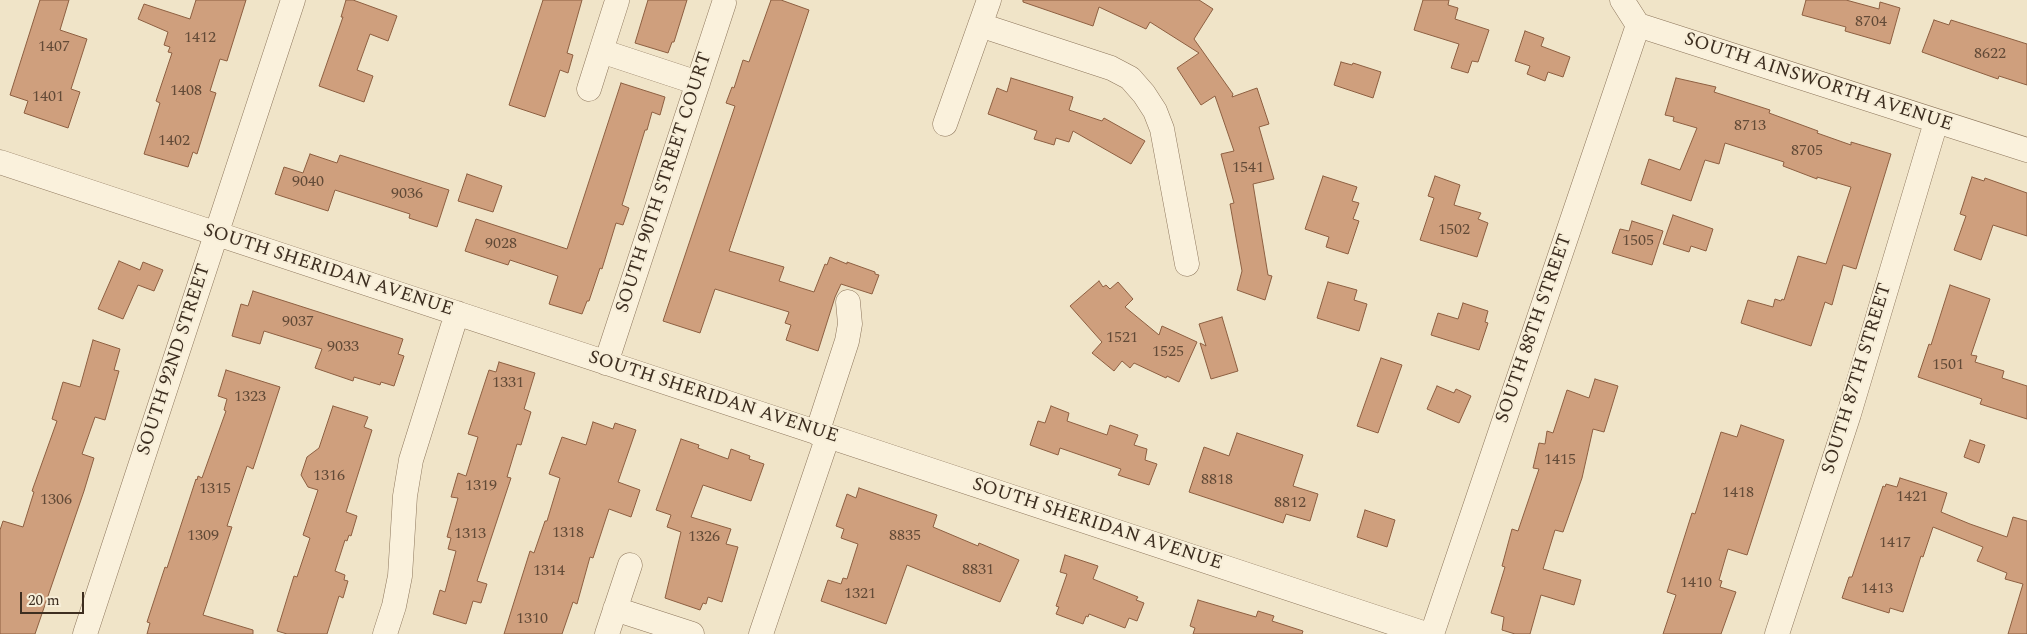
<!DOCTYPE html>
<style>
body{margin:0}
#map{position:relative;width:2027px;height:634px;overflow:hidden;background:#f0e4c8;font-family:Spectral,serif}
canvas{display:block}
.scale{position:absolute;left:20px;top:592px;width:64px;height:22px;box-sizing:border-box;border:2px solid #3d2e20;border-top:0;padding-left:6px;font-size:15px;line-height:18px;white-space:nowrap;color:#3d2e20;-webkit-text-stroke:4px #f7eed8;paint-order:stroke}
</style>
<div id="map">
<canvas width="2027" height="634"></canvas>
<div class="scale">20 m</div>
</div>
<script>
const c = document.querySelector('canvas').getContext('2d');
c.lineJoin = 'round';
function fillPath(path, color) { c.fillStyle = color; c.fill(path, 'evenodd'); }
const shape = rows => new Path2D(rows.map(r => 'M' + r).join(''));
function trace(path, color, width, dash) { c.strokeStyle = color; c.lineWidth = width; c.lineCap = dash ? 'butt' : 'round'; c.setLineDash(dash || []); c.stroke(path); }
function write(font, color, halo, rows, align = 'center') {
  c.font = font + ' Spectral,serif'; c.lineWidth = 4; c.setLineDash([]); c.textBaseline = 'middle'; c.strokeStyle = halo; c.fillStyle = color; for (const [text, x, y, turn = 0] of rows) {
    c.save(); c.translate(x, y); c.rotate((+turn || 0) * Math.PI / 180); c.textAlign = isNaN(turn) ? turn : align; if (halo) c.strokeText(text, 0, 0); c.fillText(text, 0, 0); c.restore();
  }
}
const building = shape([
 [40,0,69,0,60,30,87,39,71,89,80,92,68,128,24,113,28,101,10,95,40,0],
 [196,0,246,0,227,61,220,59,210,91,216,93,197,154,193,152,188,167,144,154,160,103,156,101,172,53,168,52,170,47,164,45,168,32,138,19,144,4,190,19,196,0],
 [346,0,353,0,397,16,388,41,370,34,357,70,373,76,364,102,319,86,343,17,341,17,346,0],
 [543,0,582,0,567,53,573,55,568,73,560,70,545,117,509,105,543,0],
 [648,0,687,0,674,42,672,42,668,53,635,43,648,0],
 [771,0,781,0,809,10,729,251,784,267,779,281,814,292,825,264,827,265,830,257,847,264,847,262,875,272,875,274,879,275,872,294,841,284,835,297,818,351,786,340,791,325,785,323,789,312,715,289,700,333,663,321,735,106,726,103,732,87,734,88,743,60,749,62,771,0],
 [1023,0,1199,0,1213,9,1194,39,1233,94,1232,97,1257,88,1269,124,1259,127,1274,179,1253,184,1268,275,1272,276,1265,300,1237,290,1242,271,1230,204,1234,203,1221,154,1234,151,1215,96,1201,105,1177,68,1199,53,1150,22,1146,29,1099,7,1093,26,1023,2,1023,0],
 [1423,0,1449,0,1448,5,1458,8,1455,19,1489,30,1478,62,1472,61,1468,73,1451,68,1459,44,1414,30,1423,0],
 [1806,0,1846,0,1879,9,1880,2,1900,8,1890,44,1845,31,1846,27,1802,15,1806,0],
 [1934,20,1949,25,1951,20,2027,44,2027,85,1999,76,1998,79,1922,52,1934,20],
 [1525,31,1544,38,1541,46,1570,57,1563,77,1548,72,1545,81,1527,74,1530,66,1515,61,1525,31],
 [1341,62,1352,65,1353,63,1381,72,1373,98,1334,85,1341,62],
 [1011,78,1073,97,1069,110,1102,121,1104,118,1145,141,1131,164,1073,131,1069,142,1056,138,1054,145,1034,139,1037,131,988,114,997,88,1007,92,1011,78],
 [1676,78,1716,87,1714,92,1770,110,1769,113,1818,131,1817,133,1851,145,1851,142,1891,154,1856,269,1843,265,1832,305,1825,302,1811,346,1741,323,1748,300,1773,307,1775,299,1781,301,1782,299,1784,300,1798,256,1826,264,1851,187,1817,177,1817,179,1783,166,1784,162,1725,143,1719,164,1705,160,1691,201,1641,184,1649,159,1680,170,1697,128,1673,121,1674,117,1665,115,1676,78],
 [621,83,665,97,660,115,652,112,647,130,645,130,622,205,629,208,623,225,616,223,602,269,600,268,589,301,587,301,582,314,549,304,558,276,510,260,508,265,465,251,476,219,567,249,621,83],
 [310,154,337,163,340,155,449,190,437,227,409,218,410,214,335,190,328,211,275,194,284,167,303,173,310,154],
 [467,174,502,186,493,212,458,201,467,174],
 [1323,176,1357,187,1352,201,1359,203,1353,219,1359,221,1348,254,1326,247,1329,237,1305,229,1323,176],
 [1435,176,1460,185,1454,205,1481,213,1478,219,1488,223,1477,257,1420,240,1434,198,1428,196,1435,176],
 [1972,177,1984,181,1985,178,2027,193,2027,236,1993,225,1981,260,1954,250,1966,216,1960,214,1972,177],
 [1673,215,1713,229,1706,251,1691,246,1689,252,1663,244,1673,215],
 [1632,221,1663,231,1652,265,1612,253,1620,229,1629,231,1632,221],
 [119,261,140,270,143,262,163,270,154,291,138,285,123,319,98,309,119,261],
 [1099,281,1103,287,1106,285,1110,289,1118,282,1133,299,1125,307,1159,335,1162,326,1197,342,1179,382,1167,376,1166,378,1134,363,1130,368,1122,361,1114,371,1092,353,1102,342,1070,306,1099,281],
 [1328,282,1357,290,1354,300,1367,304,1359,331,1317,318,1328,282],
 [1950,285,1990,299,1971,355,1977,356,1975,362,2004,371,2002,378,2027,386,2027,419,1980,404,1982,399,1918,377,1929,344,1931,345,1950,285],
 [253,291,403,339,398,354,404,356,394,386,381,382,380,385,354,377,353,381,315,368,322,349,264,331,260,344,232,336,241,304,248,306,253,291],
 [1463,303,1488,311,1485,322,1488,323,1479,350,1431,335,1438,313,1458,319,1463,303],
 [1222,317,1238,371,1211,379,1200,343,1206,346,1199,324,1222,317],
 [93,340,120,349,114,370,119,371,105,420,95,417,82,454,94,458,84,491,35,634,0,634,0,530,3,521,23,527,34,492,32,491,57,421,52,419,63,382,80,387,93,340],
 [1381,358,1402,365,1378,433,1357,426,1381,358],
 [499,362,535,373,524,409,531,412,521,445,517,444,507,477,511,478,477,581,487,584,481,603,473,601,466,624,433,614,440,590,445,592,456,551,448,549,451,538,447,537,458,498,451,497,458,473,466,476,478,437,468,434,489,370,496,372,499,362],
 [226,370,280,387,253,469,247,466,227,526,232,527,203,615,253,630,253,634,147,634,150,623,147,622,165,567,167,568,196,479,197,480,198,476,202,478,226,411,224,410,227,399,218,396,226,370],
 [1595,379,1618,386,1604,432,1593,429,1582,478,1563,532,1555,530,1543,569,1581,580,1574,605,1541,595,1530,634,1515,634,1502,630,1504,617,1491,613,1505,567,1502,566,1512,529,1518,531,1539,469,1533,468,1539,443,1545,444,1547,431,1553,433,1567,390,1589,398,1595,379],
 [1437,386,1454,393,1456,389,1471,396,1459,423,1427,409,1437,386],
 [333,406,368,417,364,427,372,430,346,512,357,516,351,536,349,535,347,541,345,540,335,571,345,575,344,580,348,581,343,598,339,596,327,634,287,634,277,631,294,576,297,577,310,538,303,535,318,490,308,487,301,475,307,457,319,448,333,406],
 [1051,406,1069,413,1067,421,1107,435,1110,425,1138,435,1134,445,1147,449,1145,460,1157,464,1149,485,1118,475,1121,469,1060,448,1058,455,1030,445,1038,421,1045,423,1051,406],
 [593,422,613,429,615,423,636,430,618,482,640,490,631,517,609,509,593,558,590,557,577,604,573,602,562,634,504,634,530,551,534,553,545,521,547,521,560,478,549,474,562,437,586,445,593,422],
 [1741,425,1784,440,1747,555,1728,549,1719,580,1722,581,1720,587,1736,592,1721,634,1663,634,1676,595,1667,592,1692,513,1695,514,1721,432,1737,437,1741,425],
 [1237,433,1303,455,1293,486,1318,494,1310,521,1286,514,1283,523,1189,492,1204,447,1229,456,1237,433],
 [681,439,699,445,698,448,728,459,731,449,750,456,749,459,764,464,751,501,703,485,691,517,731,529,726,544,738,547,722,602,708,597,706,604,703,603,700,610,665,598,681,532,667,527,671,515,656,510,681,439],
 [1970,440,1985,445,1979,463,1964,457,1970,440],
 [1900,478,1947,493,1941,512,1970,524,2007,537,2013,517,2027,521,2027,634,2008,634,2023,584,2005,579,2007,573,1977,561,1983,547,1933,527,1923,557,1921,556,1903,612,1890,608,1889,613,1842,598,1849,577,1852,577,1883,486,1885,487,1886,484,1897,487,1900,478],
 [859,488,937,515,933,527,978,546,979,543,1019,560,1000,602,907,565,886,624,821,601,828,580,841,584,843,578,847,579,858,544,841,538,844,529,836,526,847,494,856,498,859,488],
 [1365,510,1395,520,1387,547,1357,537,1365,510],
 [1065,555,1098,566,1093,579,1138,597,1136,600,1144,603,1137,621,1129,618,1125,628,1089,614,1088,617,1086,616,1083,624,1056,614,1059,607,1056,606,1067,574,1060,572,1065,555],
 [1198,600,1256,617,1258,611,1274,616,1272,621,1303,631,1302,634,1193,634,1195,628,1190,626,1198,600]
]);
const minor = shape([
 [1622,0,1638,25,2027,150],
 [980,25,1111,68,1130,78,1144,94,1155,111,1162,129,1187,264],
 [601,51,617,1],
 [589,89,601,51,698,83],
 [945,124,989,0],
 [0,162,1426,634],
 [606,363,724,3],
 [817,433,847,341,850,324,848,302],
 [615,609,692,634],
 [85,634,293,0],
 [385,634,394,606,400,576,405,496,411,460,457,313],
 [607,634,630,565],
 [761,634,828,436],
 [1432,634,1638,25],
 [1777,634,1849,414,1936,122]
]);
const numberNames = [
 ["8704",1871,23],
 ["1412",200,39],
 ["1407",54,48],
 ["8622",1990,55],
 ["1408",186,92],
 ["1401",48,98],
 ["8713",1750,127],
 ["1402",174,142],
 ["8705",1807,152],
 ["1541",1248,169],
 ["9040",308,183],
 ["9036",407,195],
 ["1502",1454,231],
 ["1505",1638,242],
 ["9028",501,245],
 ["9037",298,323],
 ["1521",1122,339],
 ["9033",343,348],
 ["1525",1168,353],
 ["1501",1948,366],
 ["1331",508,384],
 ["1323",250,398],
 ["1415",1560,461],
 ["1316",329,477],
 ["8818",1217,481],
 ["1319",481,487],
 ["1315",215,490],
 ["1418",1738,494],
 ["1421",1912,498],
 ["1306",56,501],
 ["8812",1290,504],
 ["1318",568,534],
 ["1313",470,535],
 ["1309",203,537],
 ["8835",905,537],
 ["1326",704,538],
 ["1417",1895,544],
 ["8831",978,571],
 ["1314",549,572],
 ["1410",1696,584],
 ["1413",1877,590],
 ["1321",860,595],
 ["1310",532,620]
];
const streetNames = [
 ["SOUTH AINSWORTH AVENUE",1818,83,18],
 ["SOUTH 90TH STREET COURT",665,183,-72],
 ["SOUTH SHERIDAN AVENUE",328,271,18],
 ["SOUTH 88TH STREET",1535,329,-71],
 ["SOUTH 92ND STREET",175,360,-72],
 ["SOUTH 87TH STREET",1858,379,-73],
 ["SOUTH SHERIDAN AVENUE",713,398,18],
 ["SOUTH SHERIDAN AVENUE",1097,525,18]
];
fillPath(building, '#cf9f7d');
trace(building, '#8d5f41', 1);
trace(minor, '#8d765c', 25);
trace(minor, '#faf1dc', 24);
write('16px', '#624a37', null, numberNames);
write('19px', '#3d2e20', '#f7eed8', streetNames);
</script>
